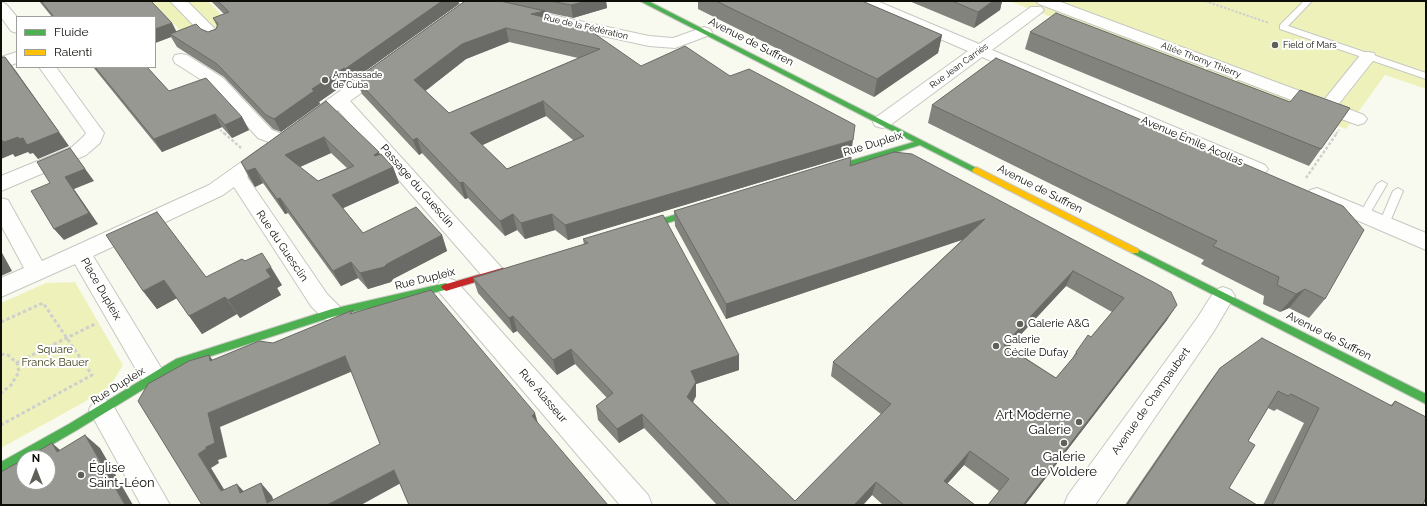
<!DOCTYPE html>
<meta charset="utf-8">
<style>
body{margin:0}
#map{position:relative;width:1427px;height:506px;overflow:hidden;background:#f8faf0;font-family:Raleway,sans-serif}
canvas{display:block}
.frame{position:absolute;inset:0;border:2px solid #0d0e08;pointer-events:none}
.legend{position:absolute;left:16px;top:16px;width:140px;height:52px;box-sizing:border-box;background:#fff;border:1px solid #9e9f9c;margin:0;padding:5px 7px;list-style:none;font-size:12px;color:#0d0e08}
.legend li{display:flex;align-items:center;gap:8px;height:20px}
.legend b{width:20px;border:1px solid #9e9f9c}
.north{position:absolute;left:16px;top:450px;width:40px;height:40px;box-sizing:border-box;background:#fff;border:1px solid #9e9f9c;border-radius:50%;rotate:0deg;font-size:11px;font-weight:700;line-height:16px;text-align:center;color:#0d0e08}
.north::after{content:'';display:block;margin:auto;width:14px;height:18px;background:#5f6159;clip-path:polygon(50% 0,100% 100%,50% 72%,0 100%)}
</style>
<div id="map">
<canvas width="1427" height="506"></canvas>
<div class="frame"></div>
<ul class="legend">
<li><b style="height:5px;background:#4caf50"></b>Fluide</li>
<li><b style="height:5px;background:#ffc107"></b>Ralenti</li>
</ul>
<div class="north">N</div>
</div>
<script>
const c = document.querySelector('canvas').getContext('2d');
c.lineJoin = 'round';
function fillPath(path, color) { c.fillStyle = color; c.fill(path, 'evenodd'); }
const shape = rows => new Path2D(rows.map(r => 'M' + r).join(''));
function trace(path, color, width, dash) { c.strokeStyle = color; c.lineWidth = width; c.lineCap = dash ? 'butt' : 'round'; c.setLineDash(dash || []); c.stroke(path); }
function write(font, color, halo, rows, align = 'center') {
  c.font = font + ' Raleway,sans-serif'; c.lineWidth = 4; c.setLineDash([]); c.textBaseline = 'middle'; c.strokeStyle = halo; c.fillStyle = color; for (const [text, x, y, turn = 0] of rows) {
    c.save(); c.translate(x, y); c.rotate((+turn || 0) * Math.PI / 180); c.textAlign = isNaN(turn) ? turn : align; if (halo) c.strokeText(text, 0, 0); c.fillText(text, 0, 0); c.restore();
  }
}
const green = shape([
 [152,1,208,1,232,26,195,46],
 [1009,1,1426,1,1426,89,1385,75,1346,129],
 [75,282,123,365,108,389,1,448,1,303,46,283]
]);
const pathFar2 = shape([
 [1205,1,1269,23],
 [217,127,225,134],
 [1336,134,1339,130]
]);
const pathFar1 = shape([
 [224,133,241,148],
 [1306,178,1337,133]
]);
const path = shape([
 [1,322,43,303,92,375,1,425],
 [1,354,8,355,17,363,19,372,11,385,1,393],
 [16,363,97,323]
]);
const lane = shape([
 [1304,1,1312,1,1288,26,1426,73,1426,79,1280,29,1280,25,1304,1],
 [1382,181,1387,184,1369,215,1368,218,1360,218,1359,215,1377,184,1382,181],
 [1398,188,1403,191,1389,224,1388,227,1380,227,1379,224,1393,191,1398,188]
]);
const street = shape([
 [170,1,187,1,221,35,223,38,221,41,215,43,209,41,170,1],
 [458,1,487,1,649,36,673,38,704,27,710,29,712,32,710,35,675,48,649,46,466,6,461,4,458,1],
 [856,1,877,1,979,44,1031,7,1041,7,1044,10,1041,13,992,50,1265,165,1268,169,1265,173,1258,175,1251,173,982,57,889,126,882,128,875,126,873,122,875,118,968,51,859,4,856,1],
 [1036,1,1058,1,1324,100,1362,53,1368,52,1374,53,1376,57,1338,105,1364,115,1367,119,1364,123,1358,125,1352,123,1039,4,1036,1],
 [1,2,6,4,17,17,17,33,11,31,1,17,1,2],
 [17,52,17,63,1,68,1,57,17,52],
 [181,54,187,55,223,78,272,130,289,137,291,141,289,145,282,147,258,138,211,86,175,63,173,59,175,55,181,54],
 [383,64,389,65,392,69,389,73,350,101,501,267,504,273,501,279,493,281,485,279,338,110,314,127,307,129,300,127,298,123,300,119,377,65,383,64],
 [39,67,56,67,104,133,100,143,86,155,1,191,1,176,72,147,84,136,86,133,39,67],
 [268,146,275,148,278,152,275,156,247,177,327,294,340,307,344,313,340,319,332,322,324,319,311,306,234,187,223,195,93,256,163,371,167,378,163,385,154,389,145,385,75,264,1,297,1,278,24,268,1,225,1,198,8,200,42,261,209,185,261,148,268,146],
 [1317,188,1426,233,1426,250,1310,200,1307,195,1310,190,1317,188],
 [448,278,456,281,648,495,652,505,620,505,440,293,437,287,440,281,448,278],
 [1223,287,1231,290,1235,296,1231,302,1214,331,1095,505,1064,505,1068,495,1198,317,1215,290,1223,287],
 [102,399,111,402,170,505,141,505,89,410,93,402,102,399]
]);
const fast = shape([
 [640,1,648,1,980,170,976,173,973,172,920,145,825,174,819,174,818,172,819,170,914,142,640,1],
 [703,206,706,207,707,209,706,211,638,232,634,229,635,227,703,206],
 [1135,248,1426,394,1426,404,1132,253,1131,251,1132,249,1135,248],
 [446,283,449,285,451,287,449,289,332,317,183,365,77,430,29,458,24,458,24,461,1,473,1,462,69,424,176,359,332,309,446,283]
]);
const slow = shape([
 [976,167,1138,249,1139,251,1138,253,1132,253,973,172,972,170,976,167]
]);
const jam = shape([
 [502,268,505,269,507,271,505,273,446,291,443,289,441,287,443,285,502,268]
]);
const wall = shape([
 [39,1,151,1,172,23,176,31,201,29,208,32,216,29,217,26,213,18,224,14,211,1,458,1,459,4,350,82,349,81,319,102,320,104,281,132,273,129,224,77,177,47,171,37,155,43,155,17,52,17],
 [465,1,606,1,607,8,573,18,545,12,546,18,641,66,851,155,568,240,555,230,525,239,517,230,505,236,468,198,465,199,422,153,419,155,362,94,356,79],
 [509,42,578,58,449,113,425,91,466,59],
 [546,116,574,141,507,169,482,145],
 [698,1,862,1,942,35,938,53,874,97,698,9],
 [909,1,1002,1,1000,10,974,28],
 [1030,32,1290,102,1350,108,1309,166,1025,49],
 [996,58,1325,299,1309,318,1289,308,1280,312,1263,304,1264,296,1201,264,1204,260,928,123,932,105],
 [93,67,147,67,169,91,242,117,249,130,232,138,222,127,162,152],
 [326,101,393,167,399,183,343,208,363,233,442,235,447,251,393,279,391,282,368,289,358,278,341,286,288,213,285,214,263,183,255,187,249,178,241,162],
 [331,153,347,168,318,181,300,167],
 [894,152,1167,320,1025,505,988,505,999,491,964,465,947,484,975,505,883,505,872,495,863,505,717,505,644,428,619,443,598,420,596,406,607,398,575,364,557,375,517,331,513,333,478,293,473,278,584,245,583,239,739,370,696,384,696,396,693,402,795,501,881,414,831,376,833,362,963,239,726,319,675,226,674,211,850,166],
 [1066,286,1112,312,1091,337,1076,352,1072,359,1056,378,1009,347],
 [206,277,282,285,277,288,281,295,240,318,237,314,202,334,177,298,157,309,143,291],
 [1220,368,1391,405,1395,401,1426,417,1426,498,1423,505,1263,505,1304,423,1277,409,1274,411,1268,408,1248,441,1229,488,1257,505,1125,505,1208,384]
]);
const shadedWall = shape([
 [442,1,458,1,459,4,350,82,345,69],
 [587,1,606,1,607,8,573,18,571,5],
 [993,1,1002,1,1000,10,974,28,978,12],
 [545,11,547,25,531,14],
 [172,23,178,35,170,34,171,37,155,43,155,29],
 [506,28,509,42,466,59,419,96,414,80,462,44],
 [942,35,938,53,874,97,877,79],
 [5,57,16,71,69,146,38,159,33,153,30,154,28,152,15,157,13,154,1,159,1,140,18,137],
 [344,68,349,81,319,102,320,104,281,132,274,119,312,89],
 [543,101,546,116,474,149,470,133],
 [215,114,222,127,162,152,154,139],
 [242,117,249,130,232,138,225,125],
 [324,137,331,153,293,170,285,155],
 [417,138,422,153,419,155,413,140],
 [853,140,851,155,568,240,565,225],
 [70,148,94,181,74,189,98,224,64,240,54,229],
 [379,152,385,167,374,155],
 [393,167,399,183,339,210,332,195],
 [255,168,263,183,255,187,247,171],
 [463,182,468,198,465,199,460,183],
 [280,198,288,213,285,214,277,199],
 [513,214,517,230,505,236,500,221],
 [552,214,555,230,525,239,521,223],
 [985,219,980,234,726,319,726,304],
 [442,235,447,251,393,279,391,282,368,289,360,273,387,264],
 [1,251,12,271,1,276],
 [351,262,358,278,341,286,333,271],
 [271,267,282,285,277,288,281,295,240,318,228,300,266,270],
 [1073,271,1066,286,998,359,1004,345],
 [164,280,177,298,157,309,143,291],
 [1305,289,1289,308,1280,312,1296,294],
 [225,297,237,314,202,334,189,316],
 [1177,305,1167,320,1025,505,1023,505],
 [513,316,517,331,513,333,509,318],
 [571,349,575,364,557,375,553,360],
 [209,355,220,370,210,361],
 [739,355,739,370,696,384,696,396,688,412,687,397,691,371],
 [345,356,353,371,220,427,227,457,218,460,219,463,211,468,233,504,221,491,198,454,206,447,208,413],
 [535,413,539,427,532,416],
 [642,414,644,428,619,443,617,429],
 [85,435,100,448,133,505,125,505],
 [52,443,67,456,57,452],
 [970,451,964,465,938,494,944,481],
 [394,470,401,483,361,505,327,505],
 [876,482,872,495,863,505,854,505],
 [261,483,272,496,275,505,267,503],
 [237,484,249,497,240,493]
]);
const building = shape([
 [41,1,151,1,172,23,155,29,155,17,54,17,41,1],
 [218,1,442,1,345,69,344,68,312,89,314,91,274,119,266,115,217,64,170,34,196,24,201,29,208,32,216,29,218,24,213,18,229,12,218,1],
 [465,1,500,1,545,11,531,14,585,27,641,66,685,46,730,76,749,69,855,125,853,140,565,225,552,214,521,223,513,214,500,221,463,182,460,183,417,138,413,140,356,79,465,1],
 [506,28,600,49,449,113,414,80,462,44,506,28],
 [543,101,584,136,507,169,470,133,543,101],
 [550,1,587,1,571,5,550,1],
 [716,1,862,1,942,35,877,79,716,1],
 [952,1,993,1,978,12,952,1],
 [1056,13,1290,102,1300,90,1350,108,1321,149,1030,32,1056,13],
 [1,57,5,57,59,132,27,145,23,138,19,139,18,137,4,142,2,140,1,140,1,57],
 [996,58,1343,206,1364,230,1325,299,1305,289,1296,294,1277,285,1279,277,1213,246,1217,241,932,105,996,58],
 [95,67,147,67,169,91,206,78,242,117,225,125,215,114,154,139,95,67],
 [326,101,379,152,374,155,375,156,381,154,393,167,332,195,363,233,416,207,442,235,387,264,384,267,360,273,351,262,333,271,280,198,277,199,255,168,247,171,241,162,326,101],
 [324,137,354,166,318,181,285,155,324,137],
 [70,148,85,169,65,177,89,213,54,229,31,191,50,183,37,162,70,148],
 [894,152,912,154,1157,284,1171,292,1177,305,1023,505,988,505,1009,479,970,451,944,481,975,505,904,505,876,482,854,505,730,505,642,414,617,429,596,406,613,393,571,349,553,360,513,316,509,318,473,278,588,243,583,239,663,215,739,355,691,371,696,382,687,397,795,501,891,404,833,362,985,219,726,304,674,211,851,157,850,166,894,152],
 [1073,271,1124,298,1091,337,1088,335,1076,352,1077,353,1056,378,1004,345,1073,271],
 [157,212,206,277,242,259,245,261,262,253,271,267,266,270,271,277,228,300,225,297,189,316,164,280,143,291,106,235,157,212],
 [431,290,535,413,532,416,608,505,409,505,394,470,327,505,202,505,138,401,148,384,189,361,209,355,210,361,259,341,273,343,353,310,350,314,431,290],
 [345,356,380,444,267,503,261,483,240,493,237,484,221,491,198,454,206,449,206,447,215,443,208,413,345,356],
 [1262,338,1392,406,1395,401,1426,417,1426,497,1423,505,1272,505,1319,408,1291,394,1288,396,1278,391,1248,441,1255,445,1229,488,1257,505,1127,505,1220,368,1262,338],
 [85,435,125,505,1,505,1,472,24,459,24,482,48,482,48,458,26,458,52,443,57,452,85,435]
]);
const markers = [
 [1275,45,4,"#5f6159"],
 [325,80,4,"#5f6159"],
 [1020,324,4,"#5f6159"],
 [996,346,4,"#5f6159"],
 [1079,422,4,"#5f6159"],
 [1064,443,4,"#5f6159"],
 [81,475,4,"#5f6159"]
];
const farStreetnames = [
 ["Rue de la Fédération",586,27,13],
 ["Allée Thomy Thierry",1201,60,21],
 ["Rue Jean Carriès",959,66,-36]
];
const farPoinames = [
 ["Field of Mars",1283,45],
 ["Ambassade",333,75],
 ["de Cuba",333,85]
];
const streetNames = [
 ["Avenue de Suffren",751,42,27],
 ["Avenue Émile Acollas",1192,141,23],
 ["Rue Dupleix",873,144,-17],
 ["Passage du Guesclin",417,186,49],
 ["Avenue de Suffren",1040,189,27],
 ["Rue du Guesclin",282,246,56],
 ["Rue Dupleix",425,279,-14],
 ["Place Dupleix",101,289,60],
 ["Avenue de Suffren",1329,336,27],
 ["Rue Dupleix",118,386,-32],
 ["Rue Alasseur",543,396,49],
 ["Avenue de Champaubert",1151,401,-55]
];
const poiNames = [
 ["Galerie A&G",1028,324],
 ["Galerie",1004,340],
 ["Cécile Dufay",1004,353]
];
const parkNames = [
 ["Square",55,350],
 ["Franck Bauer",55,363]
];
const nearPoinames = [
 ["Art Moderne",1071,415],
 ["Galerie",1071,430],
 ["Galerie",1064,457,"center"],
 ["de Voldere",1064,472,"center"],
 ["Église",89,468,"left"],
 ["Saint-Léon",89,483,"left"]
];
fillPath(green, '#eef2ba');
trace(lane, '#c6c8c1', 2);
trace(street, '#c6c8c1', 2);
trace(fast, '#c6c8c1', 2);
trace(slow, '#c6c8c1', 2);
trace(jam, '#c6c8c1', 2);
trace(pathFar2, '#cfd0cd', 2, [2.5, 1.5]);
trace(pathFar1, '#cfd0cd', 2.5, [3, 2]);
trace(path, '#cfd0cd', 3, [3.5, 2.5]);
fillPath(lane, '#fefefd');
fillPath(street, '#fefefd');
fillPath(fast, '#4caf50');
fillPath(slow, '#ffc107');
fillPath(jam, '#c62828');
fillPath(wall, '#82837d');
fillPath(shadedWall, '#6a6a66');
fillPath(building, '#979891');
trace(building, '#6a6a66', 1);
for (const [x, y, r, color] of markers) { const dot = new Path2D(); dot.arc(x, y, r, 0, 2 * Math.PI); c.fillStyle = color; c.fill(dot); trace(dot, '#fff', 1.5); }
write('9px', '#0d0e08', '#fff', farStreetnames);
write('9px', '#0d0e08', '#fff', farPoinames, 'left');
write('11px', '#0d0e08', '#fff', streetNames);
write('11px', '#0d0e08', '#fff', poiNames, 'left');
write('11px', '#3c3e15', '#fff', parkNames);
write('13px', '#0d0e08', '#fff', nearPoinames, 'right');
</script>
